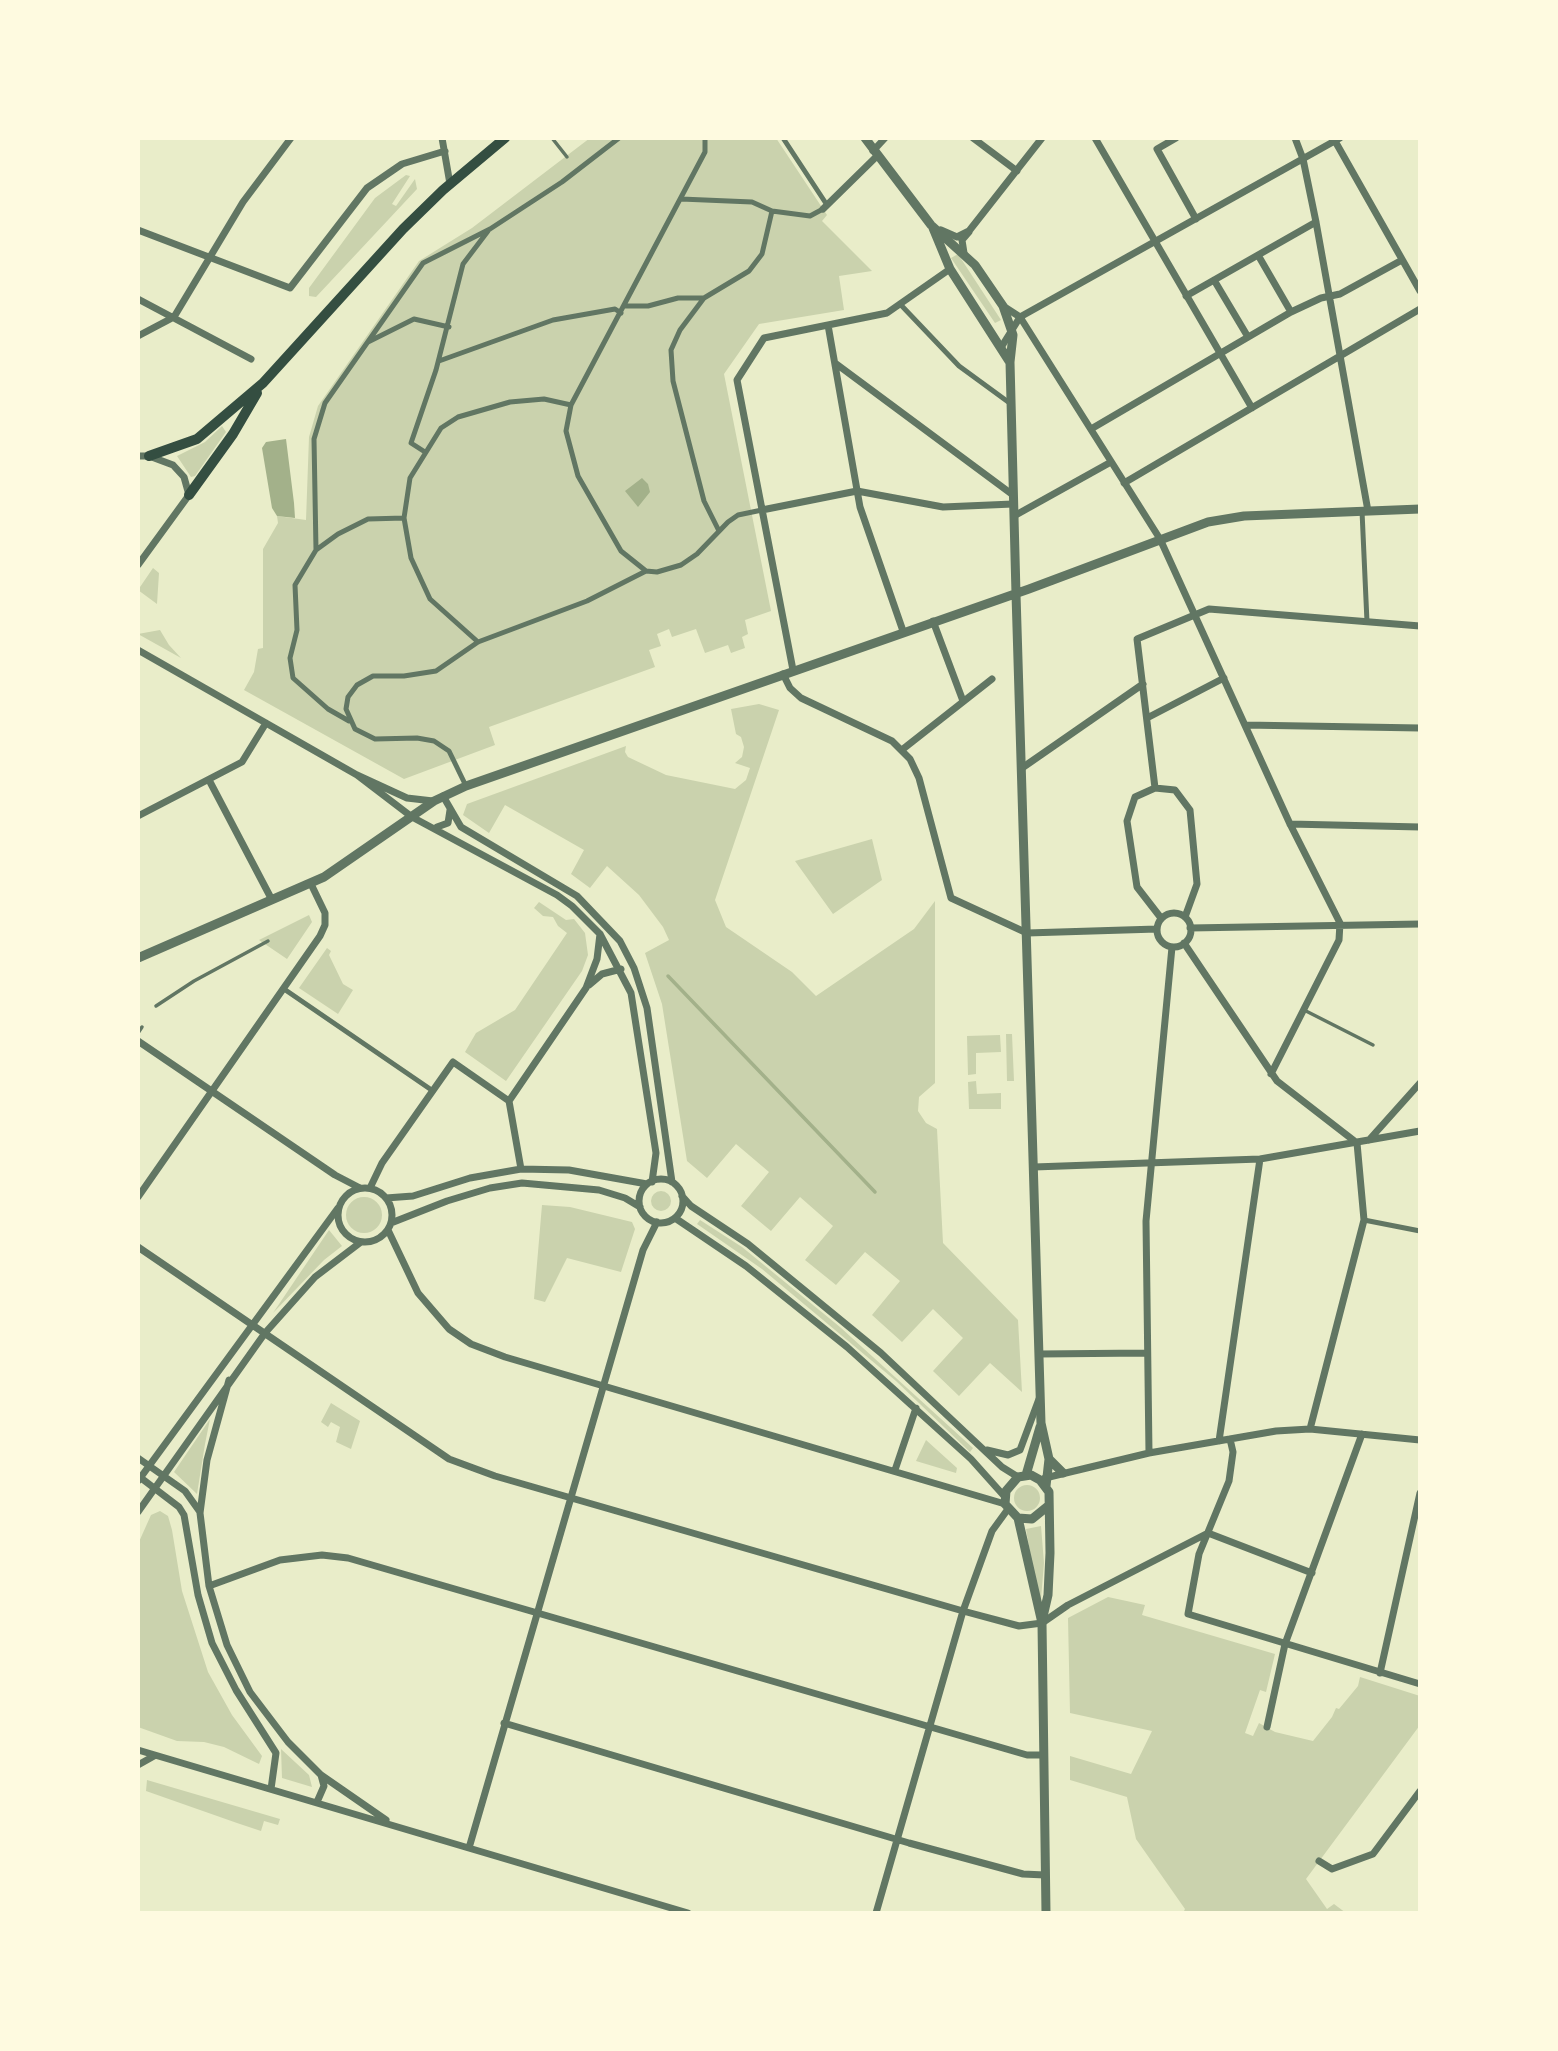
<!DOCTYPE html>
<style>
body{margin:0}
#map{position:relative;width:1558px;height:2051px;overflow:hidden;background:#e9edc9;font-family:Poppins,sans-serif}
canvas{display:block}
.frame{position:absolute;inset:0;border:140px solid #fefae0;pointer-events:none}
</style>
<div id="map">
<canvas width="1558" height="2051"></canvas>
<div class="frame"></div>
</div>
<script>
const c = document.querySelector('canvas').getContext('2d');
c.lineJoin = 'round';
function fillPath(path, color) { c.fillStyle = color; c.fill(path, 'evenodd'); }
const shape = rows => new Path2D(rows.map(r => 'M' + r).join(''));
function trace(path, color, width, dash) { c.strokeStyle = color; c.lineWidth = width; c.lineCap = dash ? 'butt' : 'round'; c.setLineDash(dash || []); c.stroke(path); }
const green = shape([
 [590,138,776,138,827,215,822,221,872,271,839,276,844,310,759,324,724,374,771,611,745,620,748,634,742,637,745,648,731,653,728,645,705,653,696,629,672,637,669,629,657,634,661,646,649,650,655,667,489,727,495,745,404,779,244,690,254,672,258,649,263,648,263,549,278,523,277,516,306,520,309,437,318,406,419,261,472,228],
 [406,175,410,176,392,204,396,206,415,179,417,189,316,297,309,296,309,288,375,198],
 [958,254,1001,320,995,323,951,258],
 [222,426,226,432,195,476,191,477,177,456,205,442],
 [153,568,159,573,157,604,138,590],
 [160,630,169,645,181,658,138,634],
 [759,704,779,710,715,900,726,927,792,972,816,996,914,929,935,901,935,1083,919,1097,918,1111,926,1123,937,1129,943,1243,1018,1320,1022,1392,990,1363,959,1396,933,1371,963,1338,933,1309,902,1342,872,1315,900,1281,865,1252,836,1285,805,1260,833,1226,800,1197,771,1231,741,1206,769,1172,736,1144,707,1178,687,1161,662,1004,645,953,669,940,663,927,639,895,607,866,590,888,571,874,584,850,505,805,489,833,463,815,467,804,626,746,625,752,628,757,666,775,735,789,746,780,750,768,735,763,742,757,744,747,741,737,736,734,731,709],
 [872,839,882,880,833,914,795,861],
 [539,902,566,920,574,919,585,933,588,955,582,971,506,1081,465,1052,476,1033,515,1010,567,933,558,926,553,917,543,916,534,908],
 [309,915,312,922,287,959,259,940],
 [327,948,331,951,329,955,343,984,353,990,338,1014,299,988],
 [1006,1034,1012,1034,1014,1081,1007,1081],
 [1000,1035,1001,1052,976,1053,976,1074,968,1075,967,1036],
 [976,1081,977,1094,1001,1093,1001,1109,969,1109,968,1082],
 '651 1201a10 10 0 1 1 20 0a10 10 0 1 1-20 0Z',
 '346 1215a18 18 0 1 1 36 0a18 18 0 1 1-36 0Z',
 [542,1205,570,1207,632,1222,635,1229,621,1272,567,1258,545,1302,534,1299],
 [700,1220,742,1247,840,1327,973,1448,970,1452,896,1381,762,1269,697,1224],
 [329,1230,342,1246,324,1260,273,1313],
 [331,1403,360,1421,351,1449,336,1442,340,1427,331,1422,328,1427,321,1422],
 [210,1419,205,1444,197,1494,174,1472],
 [926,1440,957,1468,956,1473,916,1461],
 '1014 1498a13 13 0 1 1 26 0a13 13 0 1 1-26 0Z',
 [160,1511,168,1516,172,1530,182,1591,208,1672,232,1715,262,1756,259,1764,224,1747,204,1742,177,1741,138,1727,138,1544,151,1515],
 [1041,1526,1044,1563,1040,1611,1026,1529],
 [1108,1597,1145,1605,1142,1615,1275,1654,1266,1692,1260,1690,1245,1733,1253,1736,1259,1723,1275,1732,1313,1741,1332,1717,1336,1708,1339,1709,1358,1686,1360,1677,1420,1696,1420,1725,1306,1879,1327,1909,1334,1904,1346,1913,1183,1913,1185,1909,1136,1839,1127,1797,1070,1780,1070,1756,1131,1774,1152,1731,1070,1713,1068,1618],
 [281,1749,309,1775,312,1787,282,1778],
 [147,1780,280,1819,278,1825,264,1821,261,1831,237,1823,146,1791]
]);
const water = shape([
 [286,439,294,503,295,518,277,516,272,508,262,448,266,442],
 [642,478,648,484,650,492,638,507,625,491]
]);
const stream = shape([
 [668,976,875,1192]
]);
const service = shape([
 [552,138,567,157],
 [156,1006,194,981,268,941],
 [1304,1010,1373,1045],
 [138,1033,142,1027]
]);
const pedestrian = shape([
 [783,138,827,205],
 [681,199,752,202,772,211],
 [704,298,680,330,671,350,673,381,704,501,719,531],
 [900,304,959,366,1011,404],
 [624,306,648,306,678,298,704,298,749,271,762,254,772,211,810,216,823,209],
 [368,342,414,319,449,327],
 [439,361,553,320,615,309,621,313],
 [571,405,705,152,705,138],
 [425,452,411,443,436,370,463,264,488,231],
 [1362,511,1367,622],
 [316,550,338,534,368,519,404,518],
 [478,642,430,599,411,558,404,518,410,478,441,428,458,417,510,402,544,399,571,405,566,431,578,476,621,551,646,571,657,572,681,565,697,554,728,522,738,515,762,510],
 [349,721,328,709,293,678,290,658,297,630,295,585,316,550,314,439,325,403,423,263,490,229,562,182,619,138],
 [466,786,449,751,434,741,417,738,375,739,355,729,346,709,348,697,357,685,373,676,404,676,436,671,478,642,587,601,646,571],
 [284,989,433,1091],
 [1364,1220,1420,1231]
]);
const minor = shape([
 [442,138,450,184],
 [973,138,1017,171],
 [1095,138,1252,408],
 [1176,138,1157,149,1196,219],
 [1295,138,1303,159,1316,222,1368,511],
 [1335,141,1420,291],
 [873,151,885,138],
 [823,209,877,156],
 [138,230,290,288,367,188,402,164,445,151],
 [941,230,957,237,969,231,1042,138],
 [964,253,962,240,969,232],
 [1258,255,1291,312],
 [1214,280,1248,337],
 [1186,296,1316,222],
 [138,299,251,359],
 [1003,306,1020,317,1160,539,1290,824,1340,923,1339,940,1271,1074],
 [828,325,860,507,903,631],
 [138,336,174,317,243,202,291,138],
 [1002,346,1020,317,1340,138],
 [835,363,1013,495],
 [1091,429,1291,312,1321,298,1340,294,1402,260],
 [138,456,149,456,173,465,184,477,189,495,138,565],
 [1124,483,1420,309],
 [762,510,857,491,943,507,1013,504],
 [1014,516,1111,462],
 [933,621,963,701],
 [138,650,357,775,407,798,433,801],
 [793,670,737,380,764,338,887,313,950,269],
 [783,674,790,688,801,698,892,741,910,759,919,778,951,898,1027,933,1157,929],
 [1147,718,1224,678],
 [1245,725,1420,728],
 [903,749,992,679],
 [1022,768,1143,684],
 [357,775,412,817,557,895,572,906,600,934,631,993,656,1153,652,1182],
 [209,780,272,900],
 [1155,788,1137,639,1209,609,1420,626],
 [443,796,461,827,577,896,620,941,634,968,647,1008,672,1182],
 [138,816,242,762,266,723],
 [1290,824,1420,827],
 [437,827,448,823,450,810],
 '1157 930a17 17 0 1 1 34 0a17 17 0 1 1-34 0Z',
 [1161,918,1137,887,1127,821,1135,797,1155,788,1175,790,1190,810,1197,884,1185,917],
 [1190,928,1420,924],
 [1184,943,1277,1081,1357,1143,1364,1220,1310,1429],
 [589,985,602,974,621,969],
 [138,1041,335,1175,360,1188],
 [509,1101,586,988,597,959,600,934],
 [1369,1140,1420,1083],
 [1034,1167,1260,1159,1420,1131],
 '639 1201a22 22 0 1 1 44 0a22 22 0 1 1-44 0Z',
 '338 1215a27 27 0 1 1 54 0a27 27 0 1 1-54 0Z',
 [370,1188,382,1163,453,1062,509,1101,521,1169],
 [682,1196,691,1206,748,1244,881,1353,1002,1467,1018,1477],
 [138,1197,320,936,325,925,325,913,311,884],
 [386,1198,413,1196,470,1178,521,1169,569,1170,647,1184],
 [675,1218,746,1266,847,1347,971,1459,1005,1497],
 [391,1223,447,1201,490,1188,522,1183,599,1190,625,1198,640,1207],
 [388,1230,418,1293,449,1329,471,1344,505,1357,1005,1504],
 [138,1247,449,1459,495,1476,963,1611,1019,1626,1042,1623,1068,1605,1208,1533,1312,1573],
 [1039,1354,1146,1353],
 [229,1380,207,1460,200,1513,209,1586,227,1645,250,1692,288,1742,321,1775,386,1820],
 [1230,1439,1233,1452,1229,1481,1199,1554,1188,1614,1420,1684],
 [1219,1441,1260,1159],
 [987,1450,1008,1455,1020,1450,1039,1399],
 [1149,1453,1146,1221,1172,947],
 [138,1458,185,1491,200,1512],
 [895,1470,916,1408],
 [141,1478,179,1507,184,1515,198,1595,212,1643,236,1690,276,1753,271,1789],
 [1045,1478,1149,1453,1276,1431,1310,1429,1420,1440],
 [138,1481,338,1208],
 [138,1512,265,1333,315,1277,361,1242],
 [209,1586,280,1560,322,1555,348,1558,1027,1755,1043,1755],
 [1380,1673,1420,1493],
 [504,1723,909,1843,1023,1874,1045,1875],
 [1267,1727,1285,1644,1362,1434],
 [138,1750,688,1913],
 [138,1765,154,1756],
 [317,1802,324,1786,321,1775],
 [469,1848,643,1250,657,1222],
 [1319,1861,1332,1869,1373,1854,1420,1791],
 [876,1913,963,1611,992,1531,1008,1509]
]);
const tertiary = shape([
 [865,138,931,225,975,265,1003,306,1013,335,1010,362,1016,594,1041,1423,1049,1459,1046,1486],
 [933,228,950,269,1009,361],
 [138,958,324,877,434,801,466,786,1029,589,1208,522,1244,516,1420,509],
 [1049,1459,1063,1473],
 [1026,1475,1040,1427],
 [1018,1518,1042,1623,1046,1913],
 [1042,1621,1048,1595,1050,1553,1049,1492,1040,1480,1031,1475,1018,1477,1006,1491,1005,1504,1018,1518,1032,1519,1048,1506]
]);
const primary = shape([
 [149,456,197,439,263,383,403,229,443,190,505,138],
 [189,495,233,434,257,393]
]);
fillPath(green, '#cad2ad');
fillPath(water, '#a3b18a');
trace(stream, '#a3b18a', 3.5);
trace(service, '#617663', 3.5);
trace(pedestrian, '#617663', 5);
trace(minor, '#617663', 7);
trace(tertiary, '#617663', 9);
trace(primary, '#344e41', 10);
</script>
